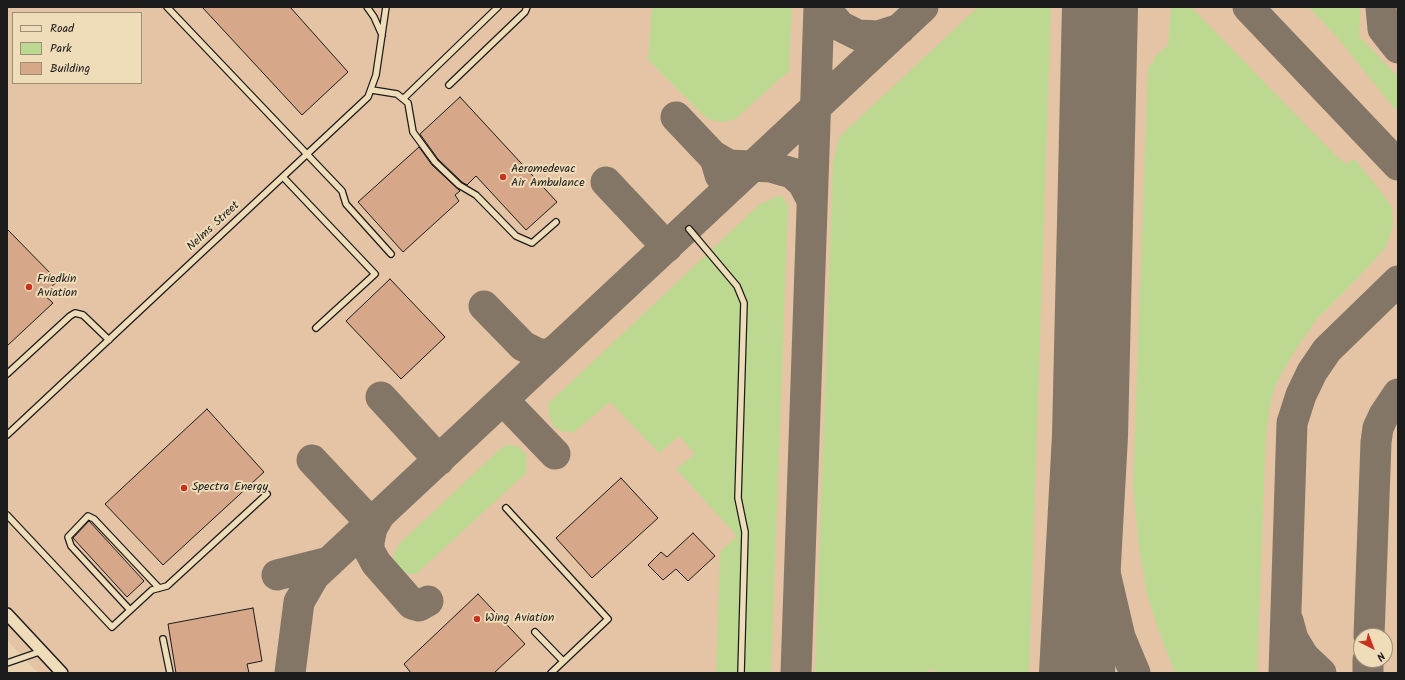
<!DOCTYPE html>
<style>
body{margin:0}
#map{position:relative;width:1405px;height:680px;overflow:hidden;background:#ead1b0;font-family:Kalam,sans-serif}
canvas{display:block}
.frame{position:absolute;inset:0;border:8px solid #1c1c1c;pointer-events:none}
.legend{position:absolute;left:12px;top:12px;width:130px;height:72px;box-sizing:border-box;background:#efdcb9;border:1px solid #9b8f7a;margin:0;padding:5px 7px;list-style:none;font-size:12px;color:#1c1c1c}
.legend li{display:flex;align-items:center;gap:8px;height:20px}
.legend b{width:20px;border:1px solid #9b8f7a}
.north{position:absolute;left:1353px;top:628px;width:40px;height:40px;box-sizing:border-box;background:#efdcb9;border:1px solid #9b8f7a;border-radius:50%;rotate:138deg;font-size:11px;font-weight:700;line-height:16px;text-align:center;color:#1c1c1c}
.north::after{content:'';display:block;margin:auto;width:14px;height:18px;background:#c8321e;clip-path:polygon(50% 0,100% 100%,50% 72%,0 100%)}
</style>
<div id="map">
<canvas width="1405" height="680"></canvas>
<div class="frame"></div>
<ul class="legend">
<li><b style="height:5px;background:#efdcb9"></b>Road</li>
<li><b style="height:11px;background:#bdd991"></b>Park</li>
<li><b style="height:11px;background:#d7a78a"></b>Building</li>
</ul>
<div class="north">N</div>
</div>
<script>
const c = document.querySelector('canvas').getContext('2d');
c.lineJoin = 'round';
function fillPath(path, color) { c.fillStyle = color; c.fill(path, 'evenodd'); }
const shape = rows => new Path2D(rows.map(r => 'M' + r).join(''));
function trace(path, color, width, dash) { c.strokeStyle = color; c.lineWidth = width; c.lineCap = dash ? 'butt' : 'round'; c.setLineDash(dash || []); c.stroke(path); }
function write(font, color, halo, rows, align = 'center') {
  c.font = font + ' Kalam,sans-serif'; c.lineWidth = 4; c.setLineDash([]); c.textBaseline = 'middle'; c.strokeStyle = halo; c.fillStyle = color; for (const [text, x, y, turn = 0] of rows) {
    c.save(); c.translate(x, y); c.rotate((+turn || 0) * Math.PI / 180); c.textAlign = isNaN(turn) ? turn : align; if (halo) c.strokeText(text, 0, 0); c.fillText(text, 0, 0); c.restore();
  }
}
const built = shape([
 [7,7,1398,7,1398,673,38,673,7,640],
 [13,13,141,13,141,83,13,83],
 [1361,636,1385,636,1385,660,1361,660]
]);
const green = shape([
 [652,7,792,7,789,71,735,119,725,122,713,121,703,115,648,60],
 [978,7,1051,7,1029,673,936,673,931,668,926,673,815,673,833,161,840,136],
 [1171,7,1191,7,1336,156,1346,164,1354,159,1380,190,1392,208,1393,226,1386,247,1356,280,1316,320,1292,355,1276,384,1270,406,1266,433,1257,673,1175,673,1158,629,1147,594,1139,548,1133,488,1148,65,1152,65,1154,58,1168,45],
 [1308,7,1360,7,1359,36,1398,77,1398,106,1395,110,1337,37],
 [781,195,788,205,771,673,716,673,720,552,737,536,676,469,695,454,679,436,659,453,610,402,574,432,561,431,553,425,549,415,548,404,760,204],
 [508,445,517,446,526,454,526,473,416,574,407,574,399,569,393,557,398,545,501,448]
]);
const taxiway = shape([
 [824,7,840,26,858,35,878,36,900,29],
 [1248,7,1398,165],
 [1381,7,1383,29,1398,48],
 [676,117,712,155,716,161,720,175],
 [712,155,729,165,771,167,792,173,803,183,812,200],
 [606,182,667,247],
 [484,306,523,346,541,355,551,353,558,348],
 [381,397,439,460],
 [503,400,555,454],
 [1090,436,1103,564,1120,637,1135,673],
 [312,460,371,523],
 [379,516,372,528,369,542,369,550,376,563,412,604,419,606,428,601],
 [277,575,329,562],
 [1288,621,1293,639,1299,649,1304,657,1321,673],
 [1369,636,1376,442,1378,428,1384,415,1398,394],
 [290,673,299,602,314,576,923,7],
 [796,673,819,7],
 [1076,673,1077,673],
 [1284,673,1292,423,1301,395,1312,372,1327,350,1398,281],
 [1368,673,1368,660]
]);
const runway = shape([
 [1077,673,1090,436,1100,7]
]);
const building = shape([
 [202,7,290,7,348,72,302,115,202,7],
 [460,97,557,202,526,230,476,176,467,185,462,182,438,159,420,134,460,97],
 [419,147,432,165,460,191,455,195,459,201,403,252,358,202,419,147],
 [7,229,58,281,43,294,53,303,7,346,7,229],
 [390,279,445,337,401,379,346,321,390,279],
 [207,409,264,472,163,565,105,504,207,409],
 [621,478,658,518,592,578,556,538,621,478],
 [89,521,144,581,127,597,73,538,89,521],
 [693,533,715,556,688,581,676,569,663,580,648,565,661,552,667,557,693,533],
 [478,594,525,644,494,673,411,673,404,664,478,594],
 [253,608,262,661,247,664,249,673,176,673,168,624,253,608]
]);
const lane = shape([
 [167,7,342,191,346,204,391,254],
 [367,7,374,17,382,35],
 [449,85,525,12,527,7],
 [372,90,397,94,408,103,413,132,435,162,459,185,476,195,516,236,532,243,556,222],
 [403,99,498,7],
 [283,177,375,274,316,328],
 [689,229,737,286,744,303,738,498,745,532,741,673],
 [7,374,70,316,75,313,83,315,109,340],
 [7,435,368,97,376,75,386,7],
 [506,508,608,619,551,673],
 [7,515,112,627,152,590,167,586,267,494],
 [130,610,71,546,68,537,88,516,94,519,159,588],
 [535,632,563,661],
 [163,639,170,673],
 [7,663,42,651]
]);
const street = shape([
 [7,614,62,673]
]);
const markers = [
 [503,177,4,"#c8321e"],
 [29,287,4,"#c8321e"],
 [184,488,4,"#c8321e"],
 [477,619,4,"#c8321e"]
];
const poiNames = [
 ["Aeromedevac",511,170],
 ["Air Ambulance",511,184],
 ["Friedkin",37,280],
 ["Aviation",37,294],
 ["Spectra Energy",192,488],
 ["Wing Aviation",485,619]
];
const streetNames = [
 ["Nelms Street",214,227,-43]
];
fillPath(built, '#e4c4a5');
fillPath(green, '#bdd991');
trace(taxiway, '#837666', 31);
trace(runway, '#837666', 76);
fillPath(building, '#d7a78a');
trace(building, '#1c1c1c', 1);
trace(lane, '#1c1c1c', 8);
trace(street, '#1c1c1c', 14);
trace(lane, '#efdcb9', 5.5);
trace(street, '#efdcb9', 11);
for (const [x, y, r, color] of markers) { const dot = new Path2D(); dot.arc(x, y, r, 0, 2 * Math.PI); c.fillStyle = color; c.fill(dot); trace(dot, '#efdcb9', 1.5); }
write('12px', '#1c1c1c', '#efdcb9', poiNames, 'left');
write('12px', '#1c1c1c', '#efdcb9', streetNames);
</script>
